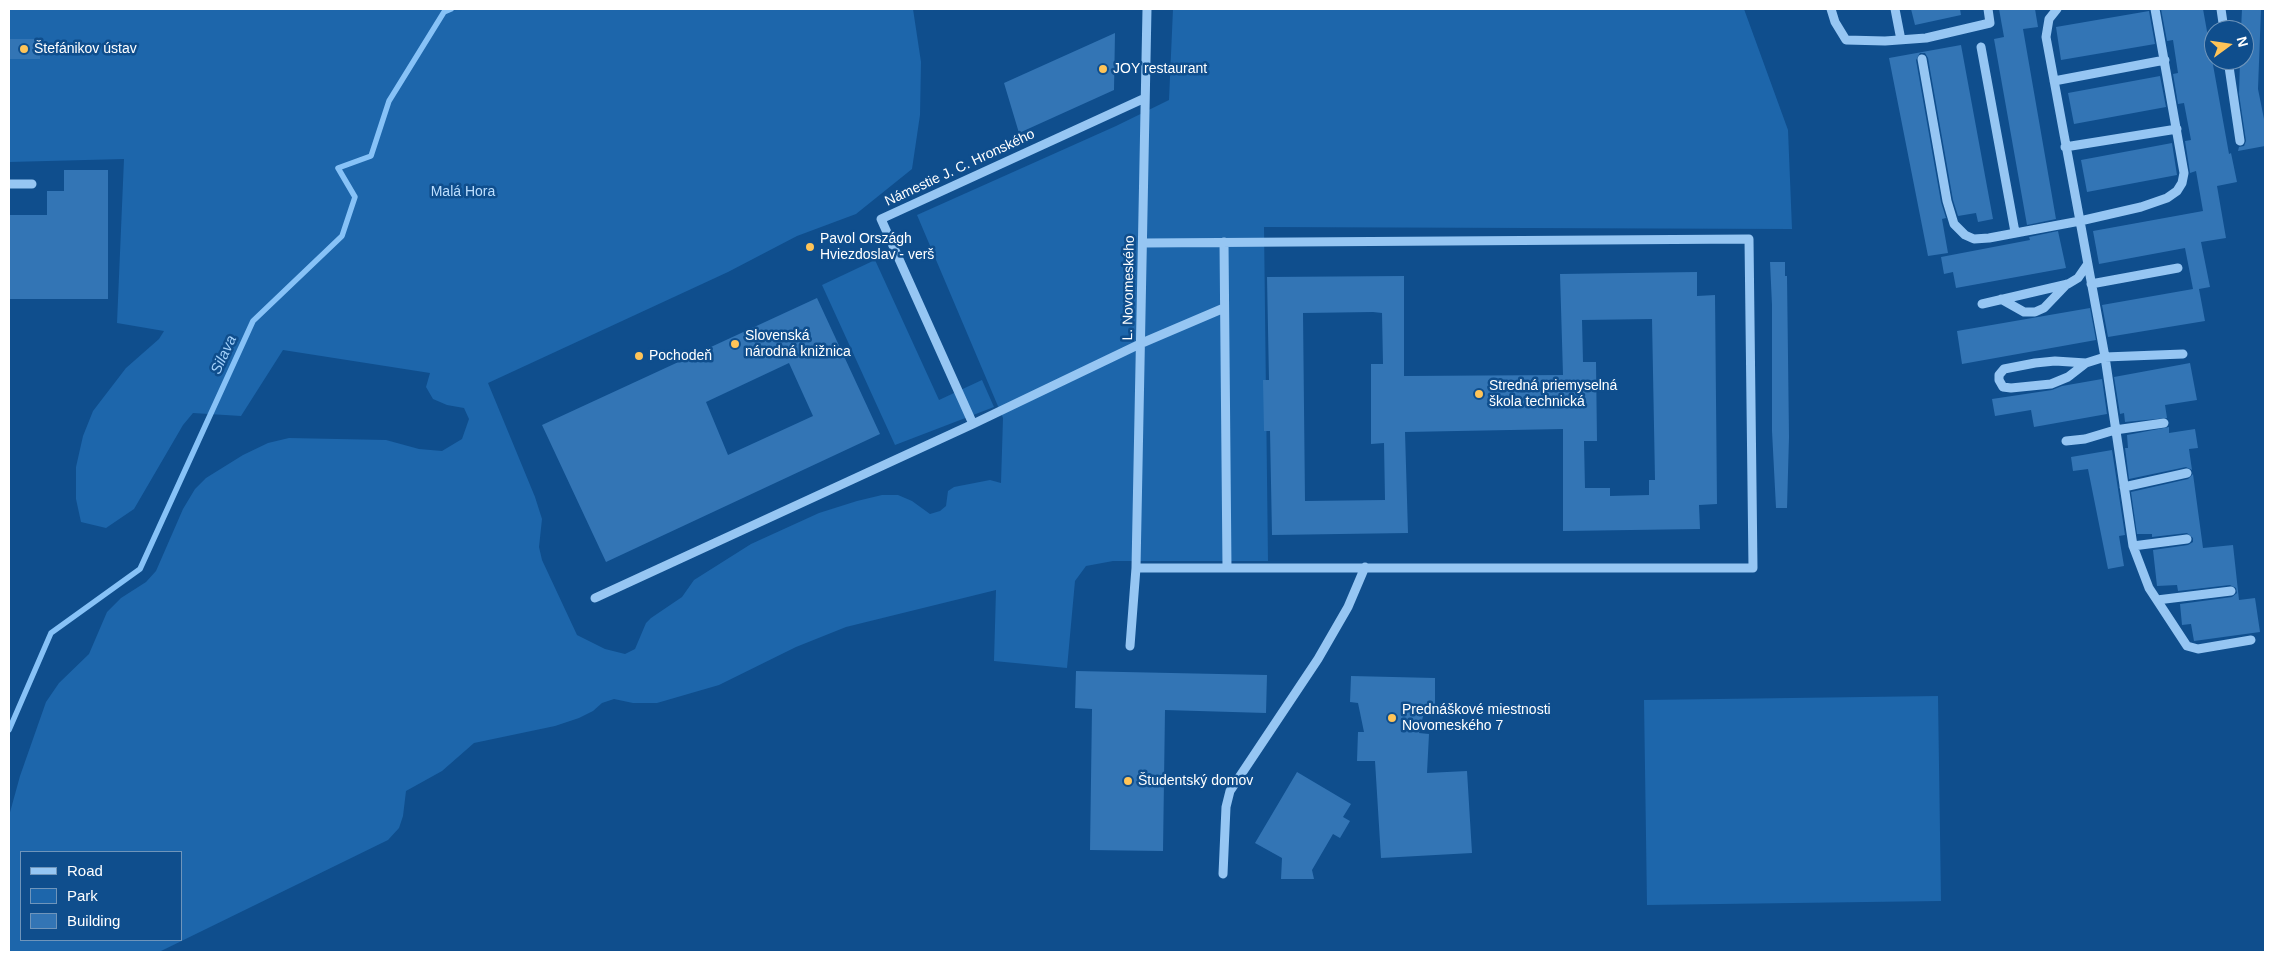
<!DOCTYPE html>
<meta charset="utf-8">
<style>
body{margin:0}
#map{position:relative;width:2274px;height:961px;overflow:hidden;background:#0f4e8d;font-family:Arial,sans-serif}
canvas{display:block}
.frame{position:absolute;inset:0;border:10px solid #fff;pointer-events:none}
.legend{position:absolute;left:20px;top:851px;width:162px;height:90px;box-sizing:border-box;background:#0f4e8d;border:1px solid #6f95bb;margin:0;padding:6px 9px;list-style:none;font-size:15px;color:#fff}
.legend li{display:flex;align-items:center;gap:10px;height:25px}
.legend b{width:25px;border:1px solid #6f95bb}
.north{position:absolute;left:2204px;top:20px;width:50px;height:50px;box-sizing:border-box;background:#0f4e8d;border:1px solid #6f95bb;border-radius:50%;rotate:76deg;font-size:14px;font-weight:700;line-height:20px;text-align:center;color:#fff}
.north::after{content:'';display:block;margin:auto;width:18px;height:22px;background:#ffc458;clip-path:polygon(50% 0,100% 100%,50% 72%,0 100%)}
</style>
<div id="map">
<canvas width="2274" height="961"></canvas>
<div class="frame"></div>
<ul class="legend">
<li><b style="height:6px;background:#96c6f3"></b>Road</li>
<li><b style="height:14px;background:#1d66ab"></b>Park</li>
<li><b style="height:14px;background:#3375b5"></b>Building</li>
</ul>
<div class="north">N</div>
</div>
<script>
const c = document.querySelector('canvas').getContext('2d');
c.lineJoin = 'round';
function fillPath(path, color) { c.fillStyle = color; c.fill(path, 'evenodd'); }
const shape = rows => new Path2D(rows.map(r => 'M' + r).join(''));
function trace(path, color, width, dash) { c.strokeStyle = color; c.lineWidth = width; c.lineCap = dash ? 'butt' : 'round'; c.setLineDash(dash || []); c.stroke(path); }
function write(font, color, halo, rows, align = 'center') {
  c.font = font + ' Arial,sans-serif'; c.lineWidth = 5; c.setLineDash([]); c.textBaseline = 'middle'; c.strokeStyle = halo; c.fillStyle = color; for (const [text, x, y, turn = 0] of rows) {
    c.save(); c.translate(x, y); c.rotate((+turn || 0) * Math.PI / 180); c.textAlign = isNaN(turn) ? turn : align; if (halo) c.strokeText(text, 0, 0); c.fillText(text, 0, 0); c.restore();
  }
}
const green = shape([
 [9,9,913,9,921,62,920,115,912,169,856,214,797,236,728,272,488,383,535,497,542,519,539,547,542,560,577,635,605,649,625,654,635,649,646,623,651,618,682,597,694,580,751,544,819,513,857,501,882,495,898,495,912,501,930,514,940,511,946,506,948,491,954,487,990,480,1001,483,1003,418,917,215,1116,126,1169,100,1173,9,1744,9,1788,130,1792,229,1264,227,1268,561,1113,561,1086,566,1075,581,1067,668,994,661,996,590,846,627,796,647,719,685,657,703,633,703,614,699,602,703,593,711,579,718,555,726,474,743,442,771,406,791,403,816,399,828,388,840,159,952,9,952,9,816,20,776,46,702,59,683,89,654,107,612,121,598,146,582,156,571,183,509,195,489,206,478,243,455,268,443,289,438,386,440,419,449,442,451,462,439,469,419,464,408,447,405,433,399,426,387,430,373,283,350,241,416,193,413,183,425,134,509,106,528,81,522,76,499,76,467,83,436,93,411,126,368,159,339,164,331,117,323,124,159,9,162],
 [21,852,181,852,181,940,21,940],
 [875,260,939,400,982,380,994,407,895,445,822,285],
 [1938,696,1941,901,1647,905,1644,700]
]);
const stream = shape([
 [9,730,51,633,140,569,253,321,342,236,355,197,338,168,371,156,389,101,444,12,451,9]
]);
const building = shape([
 [1911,9,1960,9,1961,15,1915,25],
 [1999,9,2035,9,2038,27,2023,29,2056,219,2027,225,1994,39,2004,37],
 [2161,9,2203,9,2229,154,2231,153,2237,182,2217,186,2226,238,2201,242,2210,287,2199,289,2205,321,2108,337,2102,305,2193,289,2185,248,2099,264,2093,231,2203,211,2196,171,2190,173,2185,141,2191,140,2184,103,2178,104,2173,74,2178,73,2173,40,2167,41],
 [2242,9,2261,9,2258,89,2265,124,2265,146,2238,151,2239,147,2244,146,2246,141,2239,94,2240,60,2244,60,2244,30,2241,30],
 [2149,11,2155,44,2061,60,2056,27],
 [1115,33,1114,90,1019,133,1004,83],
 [9,39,40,39,40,59,9,59],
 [1961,45,1993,219,1978,222,1976,213,1958,216,1953,200,1928,58,1925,53,1920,53,1916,60,1941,202,1946,218,1942,219,1948,253,1928,256,1889,58],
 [2160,76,2166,107,2074,124,2068,93],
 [2172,143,2177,175,2087,192,2081,160],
 [64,170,108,170,108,299,9,299,9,215,47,215,47,191,64,191],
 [2058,231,2066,268,1956,288,1953,272,1944,274,1941,257,2030,240,2029,237],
 [1770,262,1785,262,1785,276,1787,276,1789,437,1787,508,1776,508,1772,431,1772,305],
 [1697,272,1697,296,1715,295,1717,504,1699,505,1700,529,1563,531,1563,429,1405,432,1408,533,1272,535,1270,431,1264,431,1263,380,1269,380,1267,277,1404,276,1404,376,1563,375,1560,274],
 [1373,312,1382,313,1383,364,1371,364,1371,444,1384,443,1385,500,1305,501,1303,313],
 [1652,319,1655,480,1649,480,1649,495,1610,496,1610,488,1585,488,1584,441,1597,441,1596,362,1583,362,1582,320],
 [817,298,880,434,606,562,542,425],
 [789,363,813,416,728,455,706,402],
 [2090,308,2096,340,1962,364,1957,331],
 [2190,363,2197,400,2165,405,2167,418,2125,422,2124,413,2120,414,2114,377],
 [2102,379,2107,414,2034,427,2031,410,1995,416,1992,399,2052,390,2062,386],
 [2169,427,2169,433,2195,429,2198,448,2189,449,2192,470,2186,467,2129,479,2125,448,2128,448,2127,435],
 [2112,450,2125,535,2119,536,2124,566,2108,569,2088,469,2073,471,2071,457],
 [2193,474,2203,548,2233,545,2239,600,2255,598,2260,632,2194,641,2191,624,2182,625,2180,604,2232,597,2237,593,2236,588,2230,585,2178,591,2177,585,2157,586,2153,550,2188,545,2193,542,2193,538,2187,533,2152,537,2152,534,2137,534,2131,492,2188,479],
 [1076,671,1267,675,1266,713,1165,710,1163,851,1090,850,1092,709,1075,708],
 [1351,676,1435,678,1435,704,1426,704,1419,733,1429,734,1427,773,1467,771,1472,853,1381,858,1375,761,1357,761,1358,732,1364,732,1358,703,1350,702],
 [1297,772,1351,804,1343,817,1350,821,1340,838,1333,834,1312,870,1314,879,1281,879,1282,858,1255,843]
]);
const minor = shape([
 [1831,9,1835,22,1846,40,1885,41,1926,38,1990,23,1988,9],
 [1895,9,1901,40],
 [2057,9,2049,19,2046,37,2080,221,2141,207,2167,198,2177,191,2182,183,2184,173,2155,9],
 [2221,9,2224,30],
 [1981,47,2015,232],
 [1922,59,1947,201,1954,224,1965,235,1974,239,1989,238,2080,221,2105,357,2133,546,2149,588,2187,646,2198,649,2251,640],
 [2228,60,2240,141],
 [2054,81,2165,60],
 [2065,147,2177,129],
 [9,184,32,184],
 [1224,242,1227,568],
 [2091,284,2178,268],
 [2001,299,2024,312,2035,312,2044,308,2067,284],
 [1982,304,2068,284,2078,278,2087,265],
 [2086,363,2068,377,2051,384,2011,388,2003,387,1999,380,1999,375,2004,369,2035,363,2055,361,2086,363,2105,357,2183,354],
 [973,424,881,219,1145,98],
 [2066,441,2085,439,2115,430,2164,423],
 [2124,487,2187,473],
 [2133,546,2187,539],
 [1136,568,1753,568,1749,239,1144,243],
 [595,598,973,424,1142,343,1224,308],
 [2157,600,2231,591],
 [1130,646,1136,568,1147,9],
 [1223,874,1226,807,1230,791,1318,659,1348,607,1365,567]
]);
const markers = [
 [24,49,5,"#ffc458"],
 [1103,69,5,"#ffc458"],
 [810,247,5,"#ffc458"],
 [735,344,5,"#ffc458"],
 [639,356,5,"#ffc458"],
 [1479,394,5,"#ffc458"],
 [1392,718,5,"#ffc458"],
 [1128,781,5,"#ffc458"]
];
const poiNames = [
 ["Štefánikov ústav",34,49],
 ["JOY restaurant",1113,69],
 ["Pavol Országh",820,239],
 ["Hviezdoslav - verš",820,255],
 ["Slovenská",745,336],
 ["národná knižnica",745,352],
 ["Pochodeň",649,356],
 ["Stredná priemyselná",1489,386],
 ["škola technická",1489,402],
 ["Prednáškové miestnosti",1402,710],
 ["Novomeského 7",1402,726],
 ["Študentský domov",1138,781]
];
const streetNames = [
 ["Námestie J. C. Hronského",960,168,-25],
 ["L. Novomeského",1129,288,-89]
];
const parkNames = [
 ["Malá Hora",463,192]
];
const waterNames = [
 ["Silava",224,355,-65]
];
fillPath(green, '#1d66ab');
trace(stream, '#87c2f7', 5.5);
fillPath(building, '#3375b5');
trace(minor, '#96c6f3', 9);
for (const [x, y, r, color] of markers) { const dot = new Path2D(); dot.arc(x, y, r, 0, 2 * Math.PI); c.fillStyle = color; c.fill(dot); trace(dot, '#0f4e8d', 2); }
write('14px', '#fff', '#0f4e8d', poiNames, 'left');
write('14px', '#fff', '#0f4e8d', streetNames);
write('14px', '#bddffe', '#0f4e8d', parkNames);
write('italic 15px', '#a2d0fa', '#0f4e8d', waterNames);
</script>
